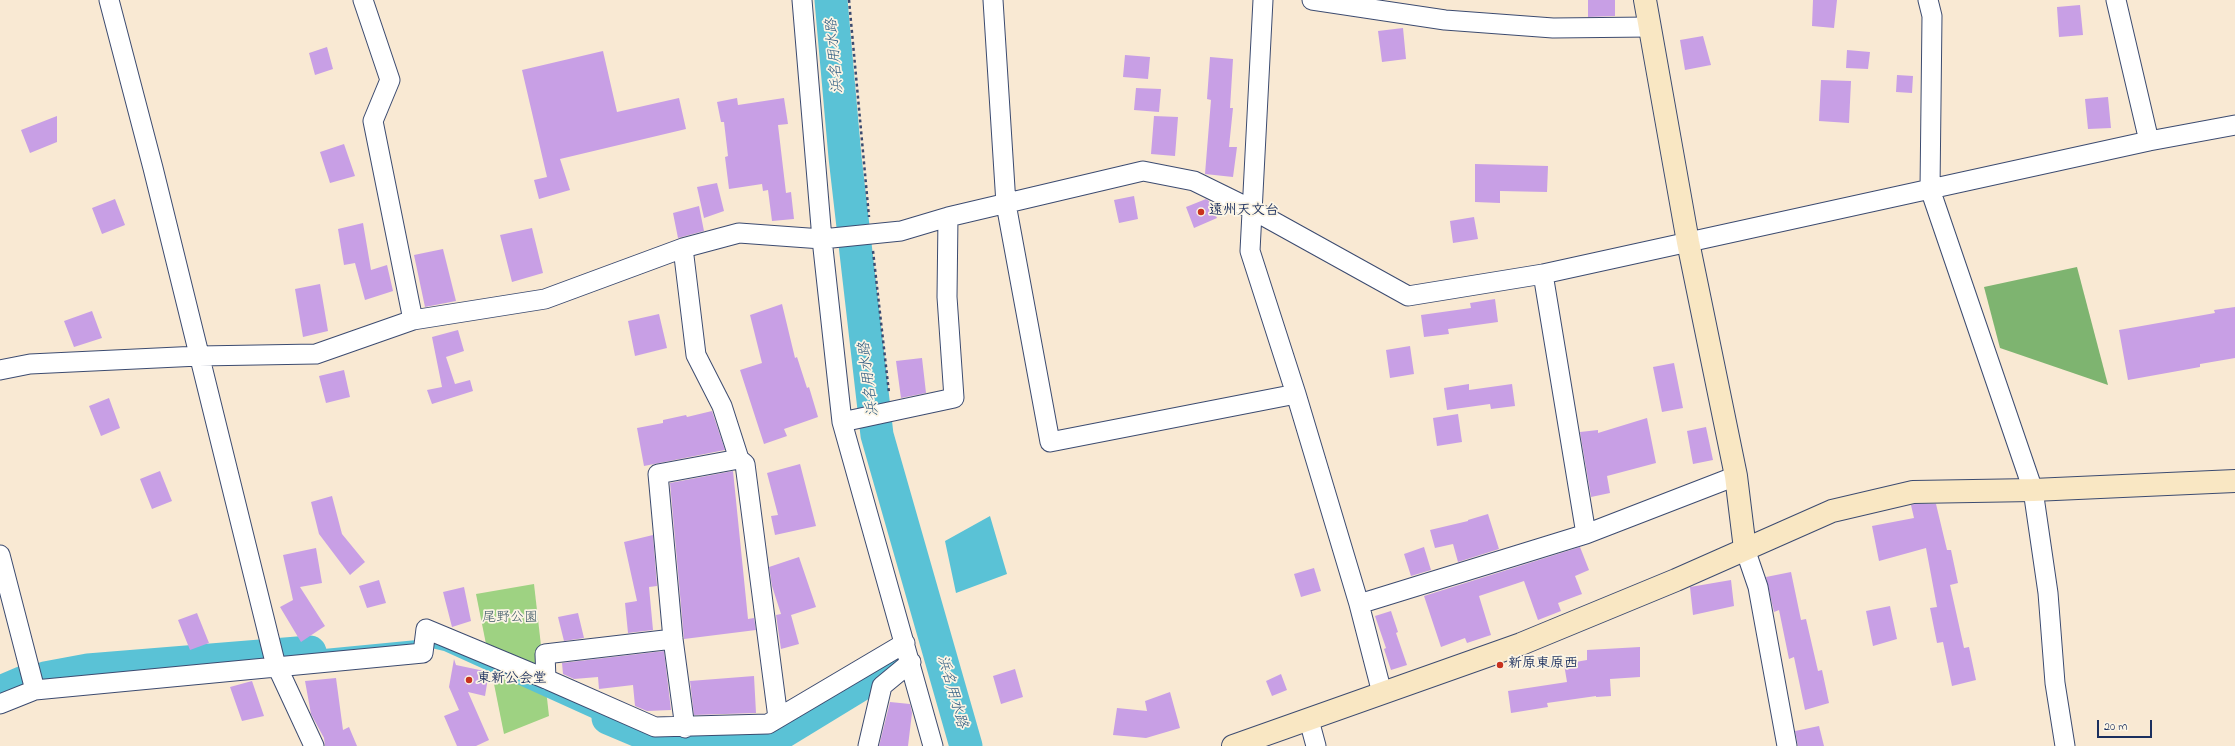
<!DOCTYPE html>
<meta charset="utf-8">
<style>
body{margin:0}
#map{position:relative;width:2235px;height:746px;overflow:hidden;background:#f9e9d3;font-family:"Indie Flower",sans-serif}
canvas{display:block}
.scale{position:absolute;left:2097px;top:720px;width:55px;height:18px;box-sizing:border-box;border:2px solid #1b2f5e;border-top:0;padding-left:5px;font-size:12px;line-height:14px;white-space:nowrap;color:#1b2f5e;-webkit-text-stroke:3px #fcf5e5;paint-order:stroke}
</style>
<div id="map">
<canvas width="2235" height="746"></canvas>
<div class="scale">20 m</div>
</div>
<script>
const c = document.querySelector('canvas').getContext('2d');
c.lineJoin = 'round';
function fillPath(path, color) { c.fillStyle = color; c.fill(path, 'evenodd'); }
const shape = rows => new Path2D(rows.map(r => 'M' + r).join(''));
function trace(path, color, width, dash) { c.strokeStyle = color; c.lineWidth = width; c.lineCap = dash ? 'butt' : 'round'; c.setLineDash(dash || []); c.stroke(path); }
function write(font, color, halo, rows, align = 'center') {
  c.font = font + ' "Indie Flower","Klee One",sans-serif'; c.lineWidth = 3.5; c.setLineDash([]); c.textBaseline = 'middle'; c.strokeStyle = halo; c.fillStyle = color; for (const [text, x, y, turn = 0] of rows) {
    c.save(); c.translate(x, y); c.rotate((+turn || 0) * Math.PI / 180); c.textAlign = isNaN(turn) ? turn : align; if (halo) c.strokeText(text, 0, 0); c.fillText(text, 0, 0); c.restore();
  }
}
const green = shape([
 [534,584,549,716,504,734,476,594]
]);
const forest = shape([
 [2077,267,2108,385,2000,348,1984,287]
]);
const water = shape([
 [990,516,1007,574,956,593,945,541],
 [441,636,652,730,647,743,444,651,419,645,283,658,282,653,417,640]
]);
const river = shape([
 [831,0,845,157,877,435,966,746],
 [45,678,88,670,310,652],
 [0,692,24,682],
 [608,718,660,740,778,735,901,660]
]);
const building = shape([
 [1588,0,1615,0,1615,16,1588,17],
 [1813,0,1837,0,1834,28,1812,26],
 [2080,5,2083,35,2059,37,2057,7],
 [1403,28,1406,59,1382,62,1378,31],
 [1703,36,1711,65,1685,70,1680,40],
 [327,47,333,69,315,75,309,53],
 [1847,50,1870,52,1868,69,1846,68],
 [603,51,617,112,679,98,686,129,560,159,570,190,539,199,534,180,547,177,522,70],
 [1125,55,1150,57,1148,79,1123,77],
 [1210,57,1233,59,1230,108,1233,108,1229,147,1237,147,1233,177,1205,174,1211,100,1207,99],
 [1897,75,1913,76,1912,93,1896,92],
 [1821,80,1851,81,1849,123,1819,121],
 [1136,88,1161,89,1159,112,1134,110],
 [2108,97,2111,128,2088,129,2085,99],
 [737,98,738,105,784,98,788,124,778,125,786,193,791,192,794,219,772,221,768,190,763,191,762,184,729,189,725,157,728,156,724,122,721,122,717,102],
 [57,116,57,142,30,153,21,130],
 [1154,116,1178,117,1175,156,1151,154],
 [344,144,355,176,330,183,320,152],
 [1475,164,1548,166,1547,192,1500,191,1500,203,1475,202],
 [717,183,724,211,704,218,697,187],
 [1134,196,1138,219,1119,223,1114,200],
 [115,199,125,225,102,234,92,208],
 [1206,199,1209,201,1217,218,1194,228,1186,207],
 [699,206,704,231,678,238,673,213],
 [1474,217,1478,239,1453,243,1450,221],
 [363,223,371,270,387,265,393,291,365,300,355,263,344,265,338,229],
 [532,228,543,273,512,282,500,235],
 [443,249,456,301,425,307,414,255],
 [320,284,328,331,303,337,295,289],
 [1495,299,1498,322,1448,329,1449,334,1424,337,1421,315,1471,308,1470,303],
 [782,304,795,358,797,357,807,388,809,387,818,417,784,429,787,436,764,444,740,370,762,363,750,315],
 [2235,307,2235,358,2200,364,2200,367,2128,380,2119,330,2215,313,2214,310],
 [92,311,102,338,74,347,64,321],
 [659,314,667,348,635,356,628,321],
 [458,330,464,351,446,357,455,384,470,380,473,391,432,404,427,390,442,387,432,337],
 [1410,346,1414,374,1390,378,1386,350],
 [922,358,926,393,901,398,896,361],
 [1674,363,1683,408,1662,412,1653,367],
 [344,370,350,397,326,403,319,376],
 [1469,384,1469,390,1512,384,1515,406,1491,409,1490,404,1447,410,1444,388],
 [109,398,120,428,101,436,89,406],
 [712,411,725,450,644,466,637,428,663,423,663,420,686,415,687,417],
 [1458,414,1462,442,1437,446,1433,418],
 [1647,418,1656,463,1607,476,1610,493,1591,497,1580,432,1598,430,1598,433],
 [1706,427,1713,460,1693,464,1687,431],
 [800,464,816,526,775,535,771,516,778,515,767,473],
 [160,471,172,501,152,509,140,479],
 [733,471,748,619,754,618,756,630,684,639,670,483],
 [332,496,342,534,365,562,350,575,319,534,311,502],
 [1915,504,1936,504,1947,550,1951,550,1958,583,1950,585,1964,648,1969,647,1976,680,1952,686,1943,642,1937,643,1930,608,1937,607,1926,548,1879,561,1872,526,1914,518,1911,505],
 [1488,514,1499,549,1458,562,1453,544,1435,548,1430,530,1468,521,1468,520],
 [653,535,657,586,649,587,653,630,628,633,625,603,637,601,624,542],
 [1424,547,1431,570,1411,576,1404,554],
 [1580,547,1589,570,1575,576,1582,594,1558,603,1561,611,1538,620,1524,581,1479,596,1491,635,1467,643,1465,638,1441,647,1424,596],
 [316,548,322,583,300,587,325,626,301,642,280,607,293,600,283,555],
 [799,557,816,607,791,615,799,644,781,649,776,615,781,614,772,586,769,567],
 [1314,568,1321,591,1301,597,1294,574],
 [1791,572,1801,620,1806,619,1818,671,1822,670,1829,703,1805,710,1794,657,1789,659,1779,610,1774,612,1766,577],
 [379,580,386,603,367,608,359,586],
 [1731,580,1734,606,1693,615,1690,587],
 [464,587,471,621,452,627,443,592],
 [1890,606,1897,639,1873,646,1866,611],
 [1391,611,1398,632,1396,633,1407,665,1391,670,1384,649,1386,648,1375,616],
 [197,613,209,643,190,650,178,620],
 [578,613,584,638,564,641,558,617],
 [1640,647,1640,677,1610,679,1611,696,1596,697,1596,696,1547,703,1548,707,1511,713,1508,691,1567,682,1564,664,1587,660,1587,650],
 [664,651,671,710,647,711,635,706,633,685,599,689,598,677,574,679,563,674,562,663],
 [454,659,456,665,489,672,485,696,468,692,489,740,476,746,457,746,444,716,459,710,449,687],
 [1015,669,1023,697,1001,704,993,676],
 [1281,674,1287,690,1272,696,1266,681],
 [754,676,756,713,694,715,690,681],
 [336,678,343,730,349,727,357,746,325,746,324,738,311,714,305,681],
 [252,681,264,716,242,721,230,687],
 [1170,692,1180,728,1146,738,1113,735,1117,708,1147,711,1145,701],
 [890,702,910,704,912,713,908,746,879,746],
 [1819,726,1824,746,1798,746,1795,731]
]);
const path = shape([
 [849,0,869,217],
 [873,251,889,393]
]);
const street = shape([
 [109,0,153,168,275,662,314,746],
 [363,0,390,80,373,121,413,320],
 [802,0,822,239,842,422,933,746],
 [993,0,1006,204,1050,442,1296,394],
 [1263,0,1250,251,1296,394,1359,604,1382,693],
 [1312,0,1445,20,1553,28,1650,27],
 [1928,0,1932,16,1930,189,2033,490,2048,593,2055,683,2065,746],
 [2116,0,2149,141],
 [683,248,696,355,722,406,739,459],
 [1543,274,1586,534],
 [0,370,30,364,199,356,316,354,413,320,545,299,683,248,739,233,822,239,901,231,948,217,1143,171,1194,181,1251,209,1408,296,1543,274,2149,141,2235,125],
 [842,422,954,398,947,297,948,217],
 [1745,549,1758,587,1787,746],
 [0,555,35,690],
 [1359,604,1586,534,1736,476],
 [546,679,545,654,673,639],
 [0,704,35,690,423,653,426,629,546,679,655,727,768,724,905,643],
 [1309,720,1316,746],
 [685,728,673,639,658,474,739,459,745,464,778,718],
 [868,746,882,686,911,662]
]);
const secondary = shape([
 [1645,0,1688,242,1736,476,1745,549],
 [1233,746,1521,644,1676,580,1832,511,1913,492,2033,490,2235,481]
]);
const markers = [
 [1201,212,4,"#c8321e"],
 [1500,665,4,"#c8321e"],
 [469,680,4,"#c8321e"]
];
const poiNames = [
 ["遠州天文台",1209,212],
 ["新原東原西",1508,665],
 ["東新公会堂",477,680]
];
const parkNames = [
 ["尾野公園",510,619]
];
const waterNames = [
 ["浜名用水路",836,56,-95],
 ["浜名用水路",870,379,-97],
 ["浜名用水路",951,692,74]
];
fillPath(green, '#9ed282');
fillPath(forest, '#7eb470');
fillPath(water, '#5ac2d6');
trace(river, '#5ac2d6', 33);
fillPath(building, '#c89fe5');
trace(street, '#3c4b70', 21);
trace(secondary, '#3c4b70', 24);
trace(path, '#3c4b70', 2.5, [3, 3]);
trace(street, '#fff', 19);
trace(secondary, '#f9e7c3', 22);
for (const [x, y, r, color] of markers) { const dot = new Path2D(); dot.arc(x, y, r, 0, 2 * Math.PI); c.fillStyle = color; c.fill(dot); trace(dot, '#fcf5e5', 1.5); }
write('bold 14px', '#1b2f5e', '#fcf5e5', poiNames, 'left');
write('14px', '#3c5867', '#fcf5e5', parkNames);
write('italic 15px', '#2e5b82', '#fcf5e5', waterNames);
</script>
